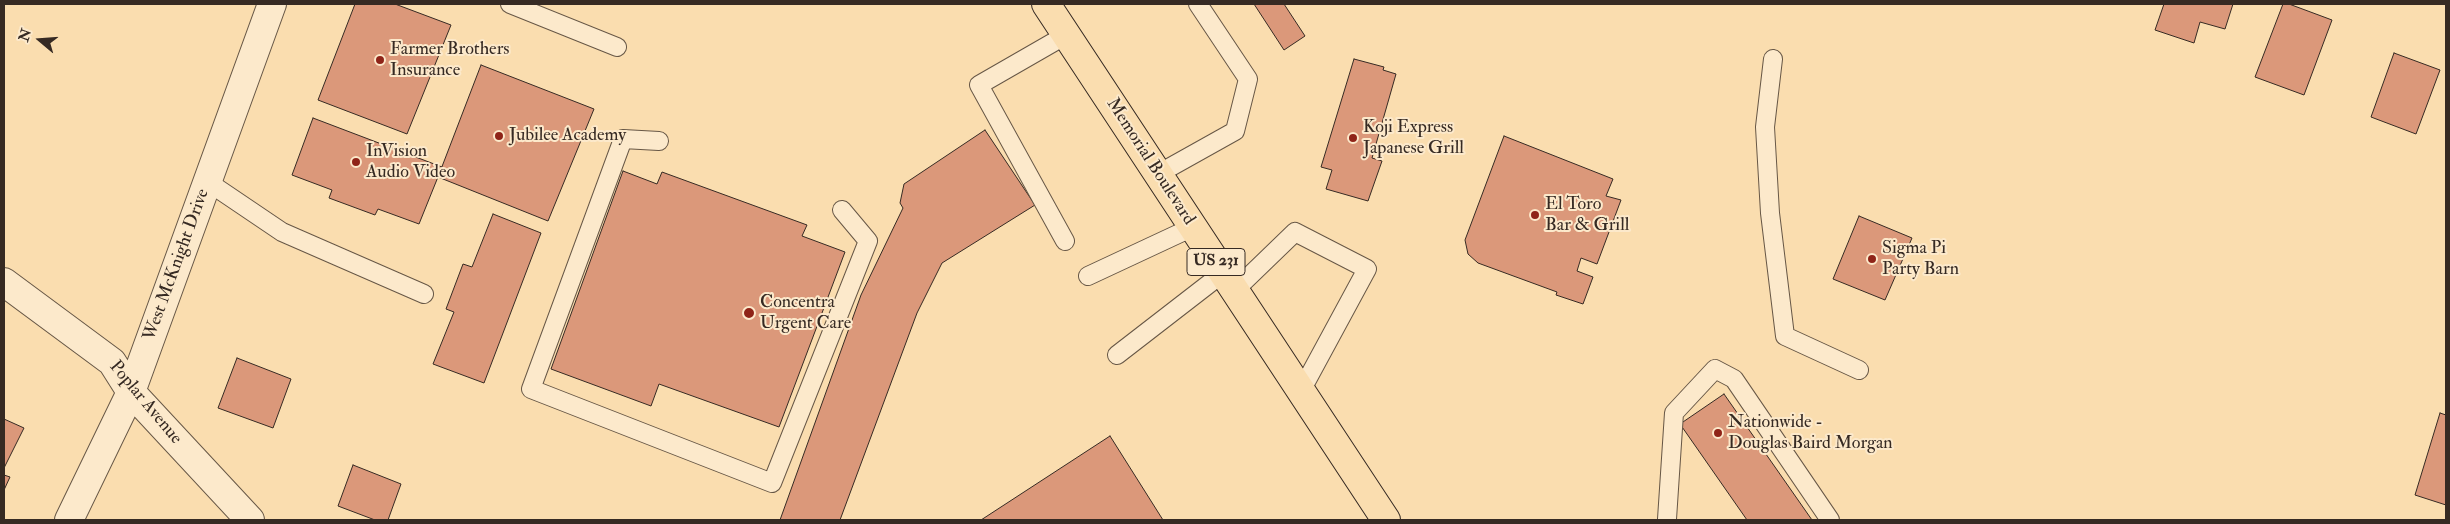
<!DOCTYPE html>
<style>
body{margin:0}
#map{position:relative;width:2450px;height:524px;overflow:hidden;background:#faddaf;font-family:"IM FELL Double Pica",serif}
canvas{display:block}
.frame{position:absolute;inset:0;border:5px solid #362a23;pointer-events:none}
.north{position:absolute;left:15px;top:15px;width:50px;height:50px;-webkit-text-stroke:4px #fce9cb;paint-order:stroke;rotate:288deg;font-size:14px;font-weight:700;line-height:20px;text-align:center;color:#362a23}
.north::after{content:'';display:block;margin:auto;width:18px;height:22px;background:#362a23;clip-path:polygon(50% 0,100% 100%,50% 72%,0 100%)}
</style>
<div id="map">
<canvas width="2450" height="524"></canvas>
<div class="frame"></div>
<div class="north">N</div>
</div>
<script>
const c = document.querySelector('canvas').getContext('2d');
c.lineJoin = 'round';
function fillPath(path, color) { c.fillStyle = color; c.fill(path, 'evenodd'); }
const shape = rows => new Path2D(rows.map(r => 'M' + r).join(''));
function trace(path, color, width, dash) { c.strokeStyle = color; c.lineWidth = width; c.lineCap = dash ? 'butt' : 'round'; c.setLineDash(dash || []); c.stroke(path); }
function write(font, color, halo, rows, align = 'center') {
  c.font = font + ' "IM FELL Double Pica",serif'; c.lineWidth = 4; c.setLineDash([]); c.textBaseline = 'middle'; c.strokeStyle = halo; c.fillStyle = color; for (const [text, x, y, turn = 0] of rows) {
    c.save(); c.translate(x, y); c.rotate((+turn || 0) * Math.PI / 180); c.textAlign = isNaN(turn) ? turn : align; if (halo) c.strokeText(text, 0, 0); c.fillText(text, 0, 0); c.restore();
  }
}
const building = shape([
 [355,4,395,4,451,25,407,134,318,100,355,4],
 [1254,4,1284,4,1305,36,1284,50,1254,4],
 [2164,4,2233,4,2225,29,2200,22,2194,43,2155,30,2164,4],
 [2283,4,2289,4,2332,20,2304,95,2255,77,2283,4],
 [2394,53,2440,70,2416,134,2371,117,2394,53],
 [1354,59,1384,67,1383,70,1396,74,1372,158,1382,161,1368,201,1326,189,1332,170,1321,167,1354,59],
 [481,65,594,109,548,221,438,177,481,65],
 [313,118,442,167,419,224,378,209,375,215,329,198,332,190,292,175,313,118],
 [985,130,1035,205,942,263,917,313,840,520,780,520,861,295,903,208,900,203,904,184,985,130],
 [1504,136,1613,179,1606,196,1621,200,1597,264,1581,258,1577,271,1593,277,1583,304,1556,295,1557,292,1478,263,1468,254,1465,240,1504,136],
 [623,171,657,184,662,172,807,225,802,236,845,252,779,427,659,384,651,406,551,369,623,171],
 [493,214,541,233,484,383,433,364,454,312,446,309,463,264,472,267,493,214],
 [1859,216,1912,238,1885,300,1833,279,1859,216],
 [237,358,291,379,273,428,218,408,237,358],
 [1724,394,1812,520,1747,520,1680,424,1724,394],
 [2440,413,2446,415,2446,505,2415,495,2440,413],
 [4,419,24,428,4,468,4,419],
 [1110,436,1163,520,981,520,1110,436],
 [353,465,401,484,388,520,375,520,338,506,353,465],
 [4,475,10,477,4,490,4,475]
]);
const service = shape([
 [510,4,617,47],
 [1773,59,1765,127,1770,213,1785,336,1859,370],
 [659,141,623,139,531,389,772,483,868,241,842,210],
 [1158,174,1235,131,1248,79,1198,4],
 [208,182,282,232,424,294],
 [1065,241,979,85,1066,35],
 [1088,276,1193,227],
 [1235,290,1295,232,1367,269,1301,391],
 [1117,355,1223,273],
 [1667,519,1674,413,1715,369,1734,379,1830,520]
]);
const minor = shape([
 [4,282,112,362,131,392,250,520],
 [69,520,131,392,272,4]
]);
const primary = shape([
 [1046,4,1386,520]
]);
const markers = [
 [380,60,5,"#8f2418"],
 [499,136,5,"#8f2418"],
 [1353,138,5,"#8f2418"],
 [356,162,5,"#8f2418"],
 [1535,215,5,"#8f2418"],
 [1872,259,5,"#8f2418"],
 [749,313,6,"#8f2418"],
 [1718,433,5,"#8f2418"]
];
const shields = [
 [1216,262,58]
];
const shieldNames = [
 ["US 231",1216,262]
];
const poiNames = [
 ["Farmer Brothers",390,50],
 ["Insurance",390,71],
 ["Koji Express",1363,128],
 ["Japanese Grill",1363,149],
 ["Jubilee Academy",509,136],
 ["InVision",366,152],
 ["Audio Video",366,173],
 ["El Toro",1545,205],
 ["Bar & Grill",1545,226],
 ["Sigma Pi",1882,249],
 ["Party Barn",1882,270],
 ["Concentra",760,303],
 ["Urgent Care",760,324],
 ["Nationwide -",1728,423],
 ["Douglas Baird Morgan",1728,444]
];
const streetNames = [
 ["Memorial Boulevard",1150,162,57],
 ["West McKnight Drive",177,265,-70],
 ["Poplar Avenue",145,403,50]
];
fillPath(building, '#db987a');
trace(building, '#362a23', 1);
trace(service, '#675746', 20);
trace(minor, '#675746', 30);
trace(primary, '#362a23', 30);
trace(service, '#fce9cb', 18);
trace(minor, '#fce9cb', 28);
trace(primary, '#faddaf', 28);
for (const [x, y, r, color] of markers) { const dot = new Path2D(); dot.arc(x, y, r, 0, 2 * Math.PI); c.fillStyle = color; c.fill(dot); trace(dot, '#fce9cb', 2); }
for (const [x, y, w] of shields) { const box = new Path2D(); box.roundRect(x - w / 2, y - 13.5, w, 27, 4); c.fillStyle = '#fce9cb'; c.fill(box); trace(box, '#362a23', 1); }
write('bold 16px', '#362a23', null, shieldNames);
write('18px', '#362a23', '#fce9cb', poiNames, 'left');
write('18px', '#362a23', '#fce9cb', streetNames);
</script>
